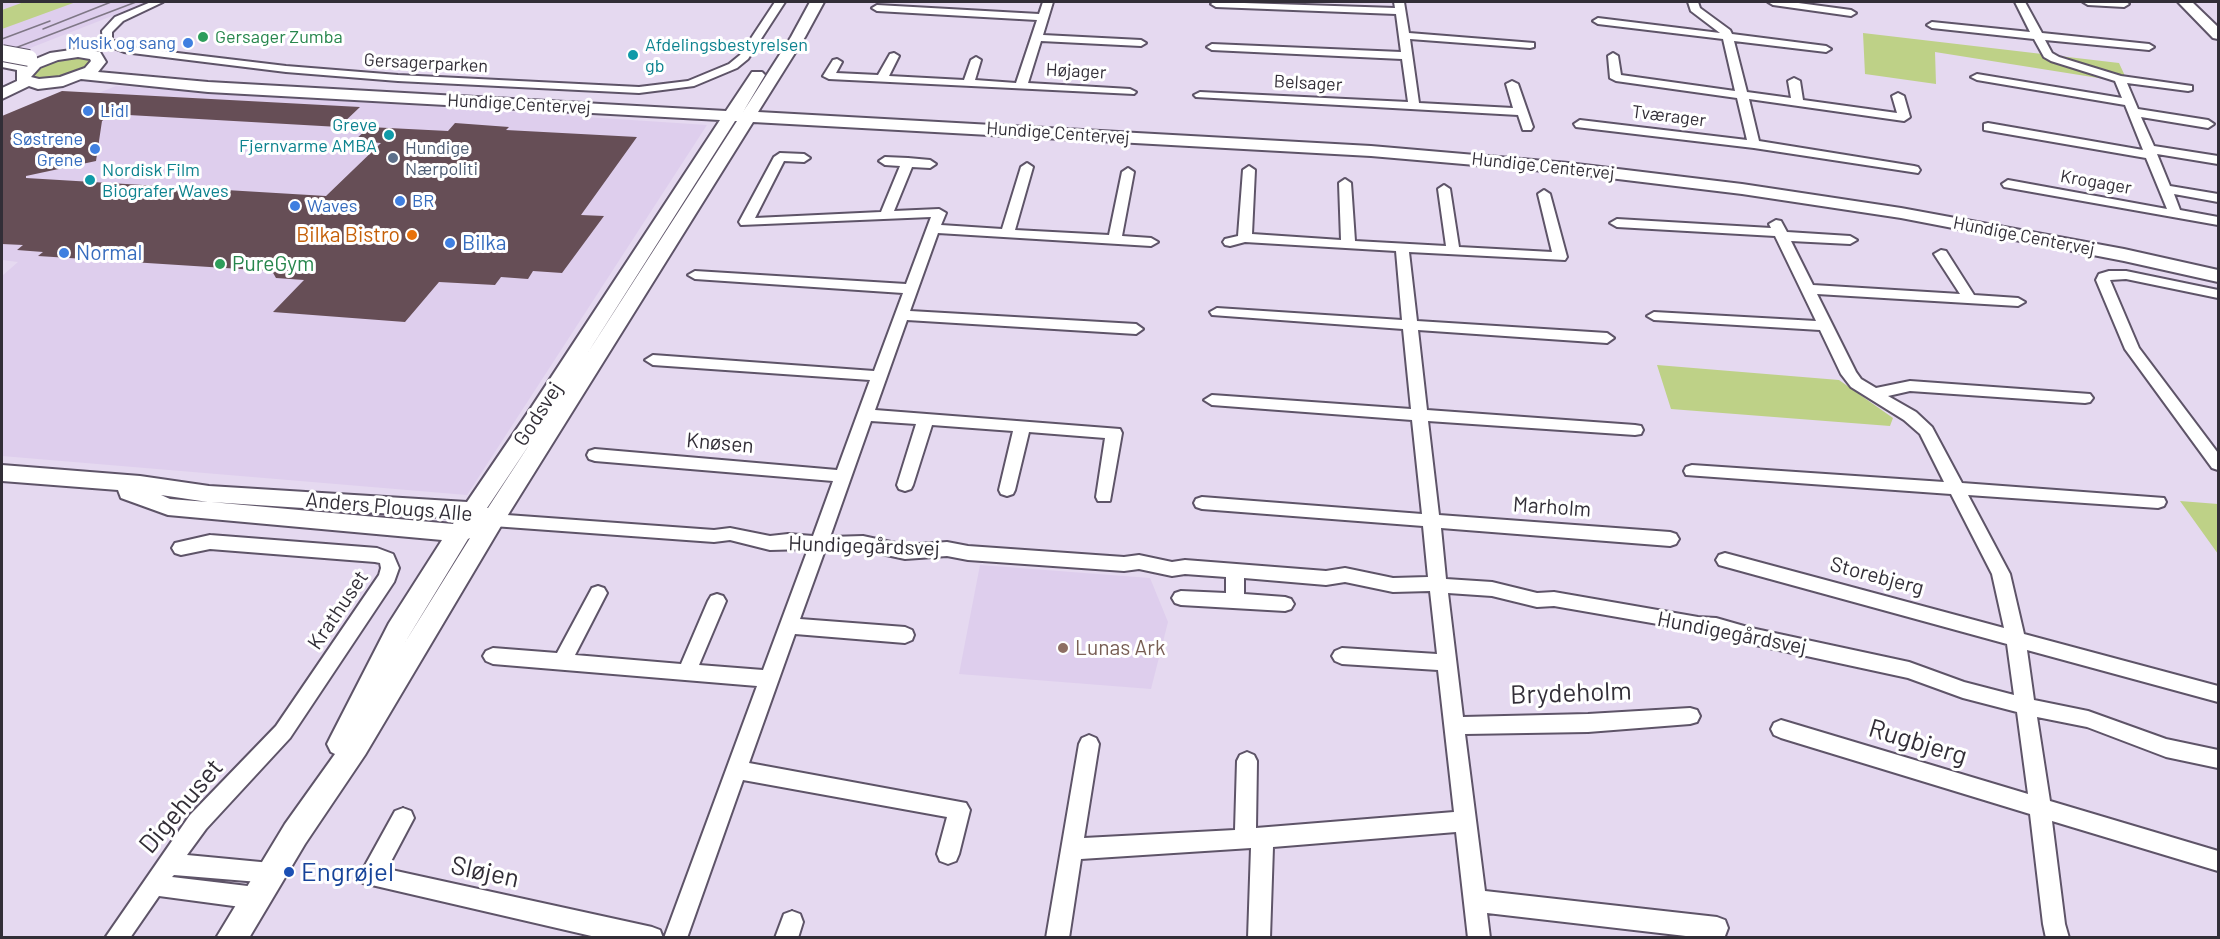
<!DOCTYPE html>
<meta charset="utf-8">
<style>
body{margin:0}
#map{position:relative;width:2220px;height:939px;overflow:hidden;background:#e5d9f0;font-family:Barlow,sans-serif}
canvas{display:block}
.frame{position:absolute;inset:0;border:3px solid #322e37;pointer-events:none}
</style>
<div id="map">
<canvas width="2220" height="939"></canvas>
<div class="frame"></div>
</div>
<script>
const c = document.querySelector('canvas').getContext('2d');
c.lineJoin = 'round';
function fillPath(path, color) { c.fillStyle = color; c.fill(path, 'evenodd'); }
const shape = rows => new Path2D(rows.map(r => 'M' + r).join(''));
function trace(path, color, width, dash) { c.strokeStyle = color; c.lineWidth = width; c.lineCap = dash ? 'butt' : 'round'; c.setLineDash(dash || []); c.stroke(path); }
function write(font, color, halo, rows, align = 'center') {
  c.font = font + ' Barlow,sans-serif'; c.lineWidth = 6; c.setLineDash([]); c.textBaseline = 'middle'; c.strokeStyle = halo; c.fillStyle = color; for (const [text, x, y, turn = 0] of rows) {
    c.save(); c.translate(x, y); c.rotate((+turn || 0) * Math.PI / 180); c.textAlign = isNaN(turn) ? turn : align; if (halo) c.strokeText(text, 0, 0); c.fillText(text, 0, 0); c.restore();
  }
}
const built = shape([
 [2,2,148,2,2,59],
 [116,86,707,125,467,495,2,456,2,276,18,262,2,260,2,132],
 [980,565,1150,578,1168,622,1151,689,959,674]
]);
const green = shape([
 [24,2,76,2,2,29,2,10],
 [1863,33,2119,63,2125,76,2111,80,1935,52,1936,84,1865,74],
 [65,57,84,57,91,62,89,66,74,76,41,82,28,76,39,65],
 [1657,365,1839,380,1893,418,1890,426,1671,409],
 [2180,501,2218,504,2218,554]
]);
const building = shape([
 [62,91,360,107,339,127,111,114,102,121,96,161,26,176,26,178,326,196,381,143,354,141,369,127,448,131,455,123,509,127,506,130,637,137,581,215,604,216,562,273,533,271,528,279,501,277,495,285,439,282,405,322,273,312,304,280,276,278,272,271,38,256,43,252,17,250,23,245,2,244,2,116]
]);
const street = shape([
 [151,2,163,2,123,21,112,32,112,40,126,46,144,49,286,66,398,75,639,87,688,81,729,64,740,55,775,2,785,2,748,59,737,68,694,86,639,93,398,81,286,72,124,52,103,44,102,31,115,17,151,2],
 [1043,2,1053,2,1043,35,1141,40,1146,43,1141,46,1041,41,1028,83,1130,89,1136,92,1134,94,829,79,823,76,833,60,837,59,842,62,836,73,878,75,890,54,894,53,899,56,889,76,964,80,971,60,976,57,981,60,975,80,1016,83,1037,20,877,11,872,8,877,5,1039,14,1043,2],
 [1214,2,1395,8,1394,2,1404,2,1409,33,1534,43,1534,47,1530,48,1410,39,1419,103,1513,108,1506,84,1512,81,1518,84,1533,127,1531,130,1523,130,1518,115,1196,97,1194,95,1200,92,1408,102,1402,59,1212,50,1207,47,1212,44,1401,52,1396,14,1216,7,1211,4,1214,2],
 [1688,2,1698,2,1700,8,1730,30,1732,34,1826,46,1831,49,1826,52,1734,41,1747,92,1791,98,1788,81,1794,78,1800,81,1803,100,1897,113,1892,96,1898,93,1904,96,1910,117,1904,121,1749,99,1759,141,1914,166,1918,167,1920,170,1918,173,1754,148,1576,127,1574,124,1580,120,1747,140,1737,98,1616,81,1610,78,1608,56,1613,53,1618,56,1621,75,1735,91,1723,39,1598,24,1593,21,1598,18,1720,33,1691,11,1688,2],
 [1768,2,1791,2,1851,10,1856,13,1851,16,1773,5,1768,2],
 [2015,2,2025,2,2042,33,2149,44,2154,47,2149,50,2045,40,2052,53,2059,57,2121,76,2192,86,2192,90,2188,91,2127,83,2138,109,2208,120,2214,124,2208,128,2141,117,2154,146,2218,156,2218,164,2157,154,2170,186,2218,194,2218,202,2174,194,2180,210,2218,217,2218,225,2004,187,2002,184,2008,180,2167,209,2146,158,1984,130,1984,124,1988,123,2143,150,2125,105,1977,80,1971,77,1977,74,2122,98,2115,81,2051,61,2044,57,2034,39,1932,28,1927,25,1932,22,2030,32,2015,2],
 [2083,2,2126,2,2129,4,2124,7,2088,5,2083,2],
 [780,153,804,154,810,158,804,162,784,161,755,218,881,212,900,166,885,165,879,161,885,157,908,158,930,160,936,164,930,168,912,167,894,211,939,209,946,213,941,225,1002,229,1021,167,1027,163,1033,167,1015,230,1109,235,1122,172,1128,168,1134,172,1122,236,1151,238,1158,242,1151,246,938,233,910,311,1136,324,1143,329,1136,334,907,320,875,410,1120,429,1122,433,1110,501,1098,501,1096,497,1105,438,1029,432,1015,490,1013,494,1007,496,1001,494,999,490,1013,431,932,425,913,485,911,489,905,491,899,489,897,485,916,424,871,421,830,537,863,536,905,545,947,542,968,546,1124,557,1139,555,1172,562,1185,560,1326,571,1345,568,1393,578,1428,577,1423,526,1202,509,1196,507,1194,503,1196,499,1202,497,1422,514,1412,420,1212,405,1204,400,1212,395,1411,409,1403,329,1212,315,1210,312,1217,308,1402,320,1396,251,1245,242,1230,246,1225,245,1223,242,1225,239,1238,236,1243,170,1249,166,1255,170,1252,234,1341,240,1339,183,1345,179,1351,183,1355,241,1446,246,1438,189,1444,185,1450,189,1459,247,1552,252,1538,194,1544,190,1550,194,1567,257,1565,260,1409,252,1417,321,1607,333,1614,338,1607,343,1418,330,1427,410,1635,425,1641,426,1643,430,1641,434,1635,435,1428,421,1439,515,1670,532,1676,534,1679,539,1676,544,1670,546,1441,528,1446,579,1492,582,1537,593,1554,592,1698,617,1716,618,1751,628,1909,662,1964,682,2014,695,2007,644,1719,565,1716,560,1719,555,1725,553,2004,628,1992,574,1951,494,1686,475,1684,471,1686,467,1692,465,1944,482,1920,434,1904,420,1851,387,1841,374,1820,330,1654,320,1647,316,1654,312,1816,321,1775,236,1617,227,1610,223,1617,219,1771,228,1769,224,1776,220,1781,221,1787,232,1850,236,1857,240,1850,244,1791,241,1813,285,1960,294,1934,254,1941,250,1946,251,1974,295,2018,298,2025,302,2018,306,1817,294,1856,372,1861,379,1876,388,1910,381,2090,394,2093,398,2090,402,2085,403,1910,391,1888,396,1916,412,1932,427,1962,483,2164,498,2166,502,2164,506,2158,508,1968,495,2010,574,2024,634,2218,686,2218,702,2027,650,2034,700,2088,711,2166,739,2218,750,2218,768,2166,757,2087,727,2037,717,2050,801,2218,851,2218,871,2052,821,2065,924,2069,938,2046,938,2043,924,2030,814,1781,738,1774,735,1771,729,1774,723,1781,720,2028,794,2017,712,1963,698,1908,678,1751,644,1716,632,1698,631,1554,606,1537,607,1492,596,1448,593,1463,717,1588,714,1690,708,1697,710,1700,716,1697,722,1690,724,1588,732,1465,734,1485,891,1717,917,1725,920,1728,928,1725,936,1703,938,1487,913,1490,938,1468,938,1456,832,1273,847,1270,938,1248,938,1251,848,1081,859,1069,938,1046,938,1079,744,1082,738,1089,735,1096,738,1099,744,1084,838,1235,830,1237,761,1240,755,1247,752,1254,755,1257,761,1256,828,1454,812,1438,670,1342,664,1335,661,1332,656,1335,651,1342,648,1437,654,1430,591,1393,592,1345,582,1326,585,1244,578,1244,594,1285,597,1291,599,1294,604,1291,609,1285,611,1181,605,1175,603,1172,598,1175,593,1181,591,1226,593,1226,577,1185,574,1172,576,1139,569,1124,571,968,560,947,556,905,559,863,550,847,552,825,550,800,619,905,627,912,630,914,635,912,640,905,643,795,634,749,763,966,803,970,810,959,854,956,861,948,864,940,861,937,854,947,817,743,780,687,938,664,938,757,686,493,664,486,661,483,656,486,651,493,648,557,653,592,588,598,586,604,588,607,593,575,655,681,664,708,601,711,596,717,594,723,596,726,601,699,665,763,670,808,549,770,550,730,540,714,542,493,526,487,524,484,520,487,516,493,514,714,530,730,528,770,536,788,534,813,536,833,481,595,461,589,459,587,455,589,451,595,449,837,470,870,380,653,365,645,360,653,355,874,371,903,293,695,279,688,275,695,271,906,284,931,217,741,225,739,222,774,157,780,153],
 [2109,271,2126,271,2218,290,2218,298,2126,279,2110,280,2139,348,2218,453,2218,470,2212,468,2125,349,2096,280,2099,274,2109,271],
 [210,535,377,548,393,554,399,568,394,582,290,738,206,829,187,855,271,863,279,866,282,873,279,880,271,883,174,875,172,877,256,887,264,890,267,898,264,906,256,909,159,896,130,938,105,938,190,815,276,726,379,575,381,568,380,563,375,562,210,549,181,555,175,553,172,548,175,543,210,535],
 [403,808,411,811,414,818,387,869,652,927,660,930,663,938,600,938,363,883,360,876,363,869,395,811,403,808],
 [792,911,800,914,803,922,798,938,775,938,784,914,792,911]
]);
const secondary = shape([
 [810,2,824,2,805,37,758,112,1371,146,1568,163,1742,184,1901,208,2124,249,2218,270,2218,282,2124,261,1901,218,1742,194,1568,173,1371,156,753,122,501,526,365,755,305,844,249,938,216,938,285,824,335,754,331,752,327,744,331,736,389,623,442,540,168,515,121,498,118,490,2,481,2,465,140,476,209,486,467,502,531,408,720,120,208,92,81,79,63,86,38,89,29,86,2,99,2,88,17,81,17,70,2,67,2,59,26,63,50,53,78,49,100,52,106,62,98,72,208,82,726,111,752,72,762,72,765,75,743,112,791,37,810,2],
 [78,57,90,59,91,61,85,68,60,77,39,79,31,77,40,67,58,60,78,57],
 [735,121,737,121,587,354,735,121],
 [533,439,488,508,487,508,533,439],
 [161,495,208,502,170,499,161,495],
 [211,502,456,518,453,524,211,502],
 [470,538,404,644,468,539,470,538],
 [2178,2,2192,2,2218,27,2218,39,2213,38,2178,2]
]);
const tram = shape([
 [43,29,111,2],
 [2,39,50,21],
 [2,53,136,2]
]);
const secondaryBridge = shape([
 [2,53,29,58]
]);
const markers = [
 [203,37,6,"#2e9e5b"],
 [188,43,6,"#3f7fe0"],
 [633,55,6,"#0f9aa8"],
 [88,111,6,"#3f7fe0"],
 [389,135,6,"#0f9aa8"],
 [95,149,6,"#3f7fe0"],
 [393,158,6,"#5c6f8a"],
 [90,180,6,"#0f9aa8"],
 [400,201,6,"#3f7fe0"],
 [295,206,6,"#3f7fe0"],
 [412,235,6,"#e8710a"],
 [450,243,6,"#3f7fe0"],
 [64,253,6,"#3f7fe0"],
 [220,264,6,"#2e9e5b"],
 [1063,648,6,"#8d6e63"],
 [289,872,6,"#1a4fb4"]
];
const farLeisurenames = [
 ["Gersager Zumba",215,37]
];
const farShopnames = [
 ["Musik og sang",176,43,"right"],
 ["Lidl",100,111],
 ["Søstrene",83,139,"right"],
 ["Grene",83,160,"right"],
 ["BR",412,201],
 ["Waves",307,206]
];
const farCulturenames = [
 ["Afdelingsbestyrelsen",645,45],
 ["gb",645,66],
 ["Greve",377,125,"right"],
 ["Fjernvarme AMBA",377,146,"right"],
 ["Nordisk Film",102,170],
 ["Biografer Waves",102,191]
];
const farStreetnames = [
 ["Gersagerparken",426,63,3],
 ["Højager",1076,71,3],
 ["Belsager",1308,83,3],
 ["Hundige Centervej",519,104,3],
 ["Tværager",1669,116,7],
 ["Hundige Centervej",1058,133,4],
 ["Hundige Centervej",1543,166,6],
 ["Krogager",2096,182,10],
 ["Hundige Centervej",2024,236,11]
];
const farServicenames = [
 ["Hundige",405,148],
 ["Nærpoliti",405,169]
];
const foodNames = [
 ["Bilka Bistro",400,235]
];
const shopNames = [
 ["Bilka",462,243],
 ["Normal",76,253]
];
const leisureNames = [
 ["PureGym",232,264]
];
const streetNames = [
 ["Godsvej",538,414,-57],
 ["Knøsen",720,443,5],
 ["Anders Plougs Alle",389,507,5],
 ["Marholm",1552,507,4],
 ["Hundigegårdsvej",864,546,2],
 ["Storebjerg",1877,576,15],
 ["Krathuset",338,610,-56],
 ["Hundigegårdsvej",1732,633,11]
];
const educationNames = [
 ["Lunas Ark",1075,648]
];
const nearStreetnames = [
 ["Brydeholm",1571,693,-2],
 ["Rugbjerg",1918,742,17],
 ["Digehuset",181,806,-50],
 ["Sløjen",485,872,12]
];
const nearTransitnames = [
 ["Engrøjel",301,872]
];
fillPath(built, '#deceed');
fillPath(green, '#bed187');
fillPath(building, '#664e56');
trace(street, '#5e5468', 4);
trace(secondary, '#5e5468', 4);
fillPath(street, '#fff');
fillPath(secondary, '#fff');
trace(tram, '#7f7786', 1.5);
trace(secondaryBridge, '#5e5468', 18, []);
trace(secondaryBridge, '#fff', 16);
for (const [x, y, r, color] of markers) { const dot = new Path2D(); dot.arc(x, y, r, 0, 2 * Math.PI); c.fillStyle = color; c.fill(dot); trace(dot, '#fff', 2); }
write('18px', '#27864d', '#fff', farLeisurenames, 'left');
write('18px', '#366cbe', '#fff', farShopnames, 'left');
write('18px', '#0d838f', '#fff', farCulturenames, 'left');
write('18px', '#322e37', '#fff', farStreetnames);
write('18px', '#4e5e75', '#fff', farServicenames, 'left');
write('21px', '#c56008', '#fff', foodNames, 'right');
write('21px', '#366cbe', '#fff', shopNames, 'left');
write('21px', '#27864d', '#fff', leisureNames, 'left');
write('21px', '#322e37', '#fff', streetNames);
write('21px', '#785e54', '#fff', educationNames, 'left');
write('26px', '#322e37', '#fff', nearStreetnames);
write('26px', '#164399', '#fff', nearTransitnames, 'left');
</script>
